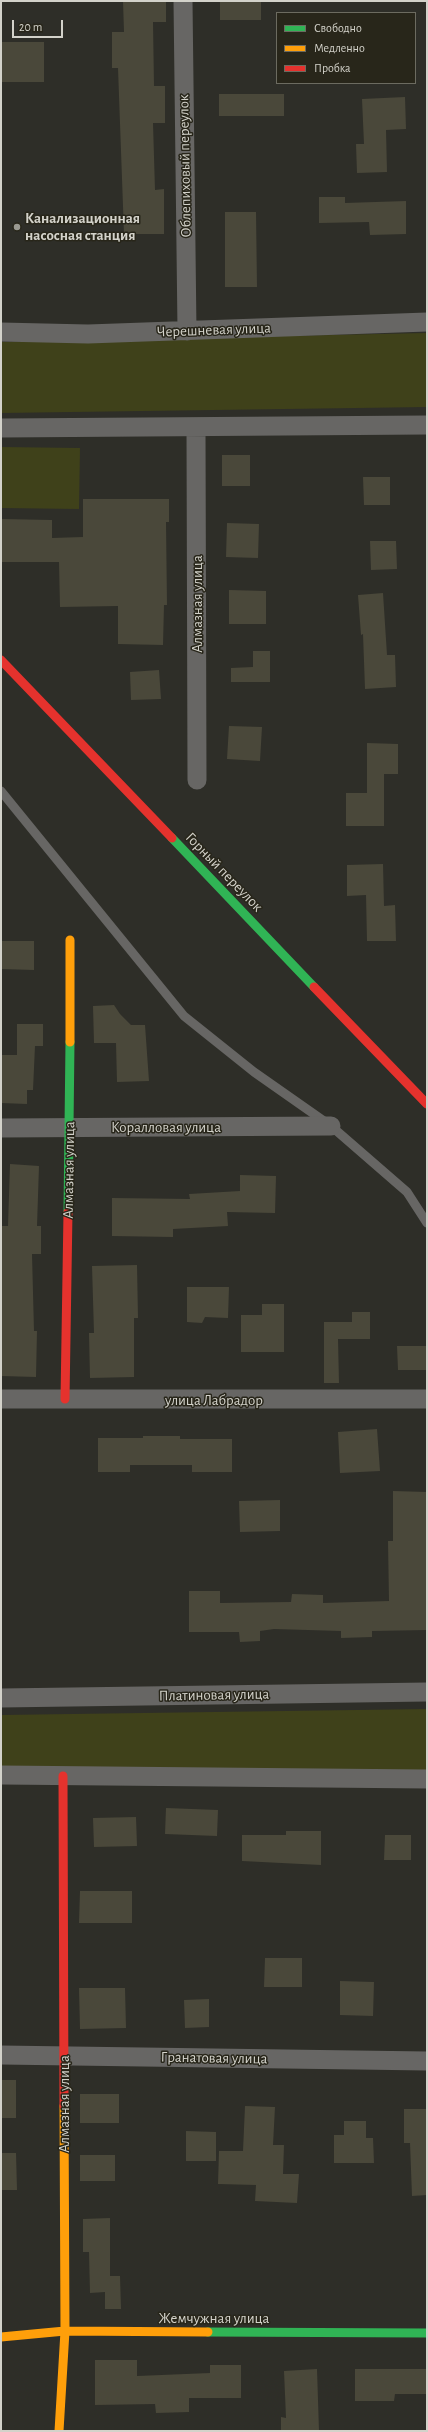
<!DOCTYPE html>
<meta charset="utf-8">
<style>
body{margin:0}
#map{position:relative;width:428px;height:2432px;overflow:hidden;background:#2e2e28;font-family:"Alegreya Sans",sans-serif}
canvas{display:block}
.frame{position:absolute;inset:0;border:2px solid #d3d2ca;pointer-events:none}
.legend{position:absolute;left:276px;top:12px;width:140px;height:72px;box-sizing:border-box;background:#28261a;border:1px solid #6c6b60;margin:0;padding:5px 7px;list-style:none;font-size:12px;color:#d3d2ca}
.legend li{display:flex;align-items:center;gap:8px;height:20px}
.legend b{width:20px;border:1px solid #6c6b60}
.scale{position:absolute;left:12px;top:20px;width:51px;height:18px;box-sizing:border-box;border:2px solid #d3d2ca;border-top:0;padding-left:5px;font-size:12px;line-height:14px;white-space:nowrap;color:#d3d2ca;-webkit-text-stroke:3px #28261a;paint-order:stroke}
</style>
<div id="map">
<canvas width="428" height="2432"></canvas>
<div class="frame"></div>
<ul class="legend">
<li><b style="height:5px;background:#30b455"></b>Свободно</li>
<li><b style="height:5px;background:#ff9f0a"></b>Медленно</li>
<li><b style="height:5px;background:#e5322d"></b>Пробка</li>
</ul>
<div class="scale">20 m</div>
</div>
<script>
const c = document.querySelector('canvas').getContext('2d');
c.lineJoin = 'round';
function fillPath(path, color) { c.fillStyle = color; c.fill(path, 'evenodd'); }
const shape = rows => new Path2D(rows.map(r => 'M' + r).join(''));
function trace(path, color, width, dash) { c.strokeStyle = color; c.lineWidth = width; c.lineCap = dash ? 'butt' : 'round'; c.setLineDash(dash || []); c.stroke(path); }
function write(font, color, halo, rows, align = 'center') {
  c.font = font + ' "Alegreya Sans",sans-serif'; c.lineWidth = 3; c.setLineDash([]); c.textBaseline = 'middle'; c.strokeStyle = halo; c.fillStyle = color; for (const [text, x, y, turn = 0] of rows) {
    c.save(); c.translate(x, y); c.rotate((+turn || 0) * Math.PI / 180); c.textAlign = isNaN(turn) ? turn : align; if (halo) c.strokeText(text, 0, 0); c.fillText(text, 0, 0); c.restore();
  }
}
const green = shape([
 [427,333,427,407,1,413,1,342],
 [1,447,80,448,79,509,1,508],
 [427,1709,427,1771,1,1767,1,1715]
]);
const building = shape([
 [123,1,166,1,166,22,153,22,154,86,165,86,165,123,153,123,155,190,164,189,164,234,124,234,118,68,112,68,112,32,124,32],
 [220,1,261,1,261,20,220,20],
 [1,42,44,42,44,82,1,82],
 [219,94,284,94,284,116,219,116],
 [405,97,406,129,386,130,387,172,357,173,356,144,364,144,362,99],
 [319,197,345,197,345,203,406,201,406,234,370,235,369,222,319,223],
 [225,212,256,212,257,287,225,287],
 [222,455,250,455,250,486,222,486],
 [363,477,390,477,390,505,364,505],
 [83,499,169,499,169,522,166,522,167,605,164,605,163,645,118,644,118,606,60,607,59,562,1,562,1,519,52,520,52,538,83,537],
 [227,523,259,524,258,558,226,557],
 [370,541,396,541,397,569,371,570],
 [229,590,266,591,266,624,229,624],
 [383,593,387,655,395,655,396,687,365,689,363,634,361,635,358,595],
 [253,651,270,651,270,682,231,682,231,668,253,667],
 [159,670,161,699,131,700,130,672],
 [229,726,262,727,260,761,227,759],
 [367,743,398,744,398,774,384,774,384,826,346,826,346,793,367,793],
 [383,864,384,906,395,905,396,941,367,941,366,895,347,896,347,865],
 [1,941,34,941,34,970,1,969],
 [114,1005,120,1014,131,1025,145,1025,149,1081,117,1082,116,1043,94,1043,93,1006],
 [17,1024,43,1024,43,1046,35,1046,33,1090,27,1090,27,1104,1,1103,1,1055,17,1055],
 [10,1164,39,1166,37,1226,41,1226,41,1254,32,1254,34,1331,37,1331,36,1377,1,1376,1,1226,8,1226],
 [240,1175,276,1176,275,1213,227,1212,228,1226,173,1229,173,1237,112,1236,112,1198,190,1199,189,1194,240,1191],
 [137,1265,138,1318,134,1318,134,1377,90,1378,89,1333,94,1333,92,1266],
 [187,1287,229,1287,228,1318,205,1317,202,1323,187,1322],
 [262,1304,284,1304,284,1352,241,1352,241,1315,262,1315],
 [352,1312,370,1312,370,1339,338,1339,339,1383,324,1383,324,1322,352,1322],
 [397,1346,427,1346,427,1370,398,1370],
 [377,1429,380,1471,340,1473,338,1432],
 [143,1436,180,1436,180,1439,232,1439,232,1472,192,1472,192,1465,130,1465,130,1472,98,1472,98,1438,143,1438],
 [393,1491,427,1492,427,1630,372,1631,372,1637,341,1638,341,1631,274,1629,260,1631,260,1641,240,1642,239,1632,189,1632,189,1591,220,1591,220,1603,291,1602,292,1594,323,1595,323,1603,389,1601,388,1541,393,1541],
 [280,1500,280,1531,240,1532,239,1501],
 [166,1808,218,1810,217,1836,165,1834],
 [136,1817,137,1846,94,1847,93,1818],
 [286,1831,321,1831,321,1865,242,1861,242,1835,286,1835],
 [385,1835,411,1835,411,1860,384,1860],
 [80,1891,132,1891,132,1923,79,1923],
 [265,1958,302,1958,302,1987,264,1987],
 [340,1981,374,1982,373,2016,340,2015],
 [79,1988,125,1988,126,2028,80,2029],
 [209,1999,209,2027,185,2028,184,2000],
 [1,2080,16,2080,16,2118,1,2118],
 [80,2094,119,2094,119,2123,80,2123],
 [245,2106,275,2107,273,2145,284,2145,283,2174,299,2174,297,2203,255,2201,256,2185,218,2184,219,2151,243,2151],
 [404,2109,427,2109,427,2195,412,2196,410,2143,404,2143],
 [344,2121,366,2121,366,2138,373,2138,374,2163,334,2163,334,2135,344,2135],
 [186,2131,216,2132,216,2161,186,2161],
 [1,2153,16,2153,17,2190,1,2190],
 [80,2155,115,2155,115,2181,80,2181],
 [110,2218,110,2276,120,2276,121,2309,105,2309,105,2292,90,2293,89,2252,83,2252,83,2219],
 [95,2360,137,2360,137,2376,210,2373,210,2365,241,2365,241,2398,189,2398,189,2412,156,2413,155,2404,95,2405],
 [317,2369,319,2431,281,2431,281,2417,286,2418,284,2371],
 [355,2369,427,2369,427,2394,395,2394,394,2401,355,2401]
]);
const lane = shape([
 [1,791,184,1016,254,1072,331,1126,407,1192,427,1223]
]);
const street = shape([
 [183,1,187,331],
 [1,332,88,334,427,322],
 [1,428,427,425],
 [196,429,197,780],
 [1,1128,331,1126],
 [1,1399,427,1399],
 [1,1698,427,1692],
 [1,1775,427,1779],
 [1,2055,427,2061]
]);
const fast = shape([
 [172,838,314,987],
 [68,1212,70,1042],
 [208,2332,427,2333]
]);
const slow = shape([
 [70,940,70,1042],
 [1,2337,65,2331,208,2332],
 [59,2431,65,2331,64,2106]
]);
const jam = shape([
 [1,660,172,838],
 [314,987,427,1104],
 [65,1399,68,1212],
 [63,1776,64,2106]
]);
const markers = [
 [17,227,4,"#999991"]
];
const streetNames = [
 ["Облепиховый переулок",185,166,-91],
 ["Черешневая улица",214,330,-2],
 ["Алмазная улица",197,604,-90],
 ["Горный переулок",224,872,46],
 ["Коралловая улица",166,1127],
 ["Алмазная улица",69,1170,-89],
 ["улица Лабрадор",214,1400],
 ["Платиновая улица",214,1695,-1],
 ["Гранатовая улица",214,2058,1],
 ["Алмазная улица",64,2104,-90],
 ["Жемчужная улица",214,2318]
];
const poiNames = [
 ["Канализационная",25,218],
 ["насосная станция",25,235]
];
fillPath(green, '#3f411a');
fillPath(building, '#4a483a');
trace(lane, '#676664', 9);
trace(street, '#676664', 19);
trace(fast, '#30b455', 9);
trace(slow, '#ff9f0a', 9);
trace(jam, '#e5322d', 9);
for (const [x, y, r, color] of markers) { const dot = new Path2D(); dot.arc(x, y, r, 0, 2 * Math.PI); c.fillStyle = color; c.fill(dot); trace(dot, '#28261a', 1.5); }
write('15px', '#d3d2ca', '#28261a', streetNames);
write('bold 15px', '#d3d2ca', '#28261a', poiNames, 'left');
</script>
